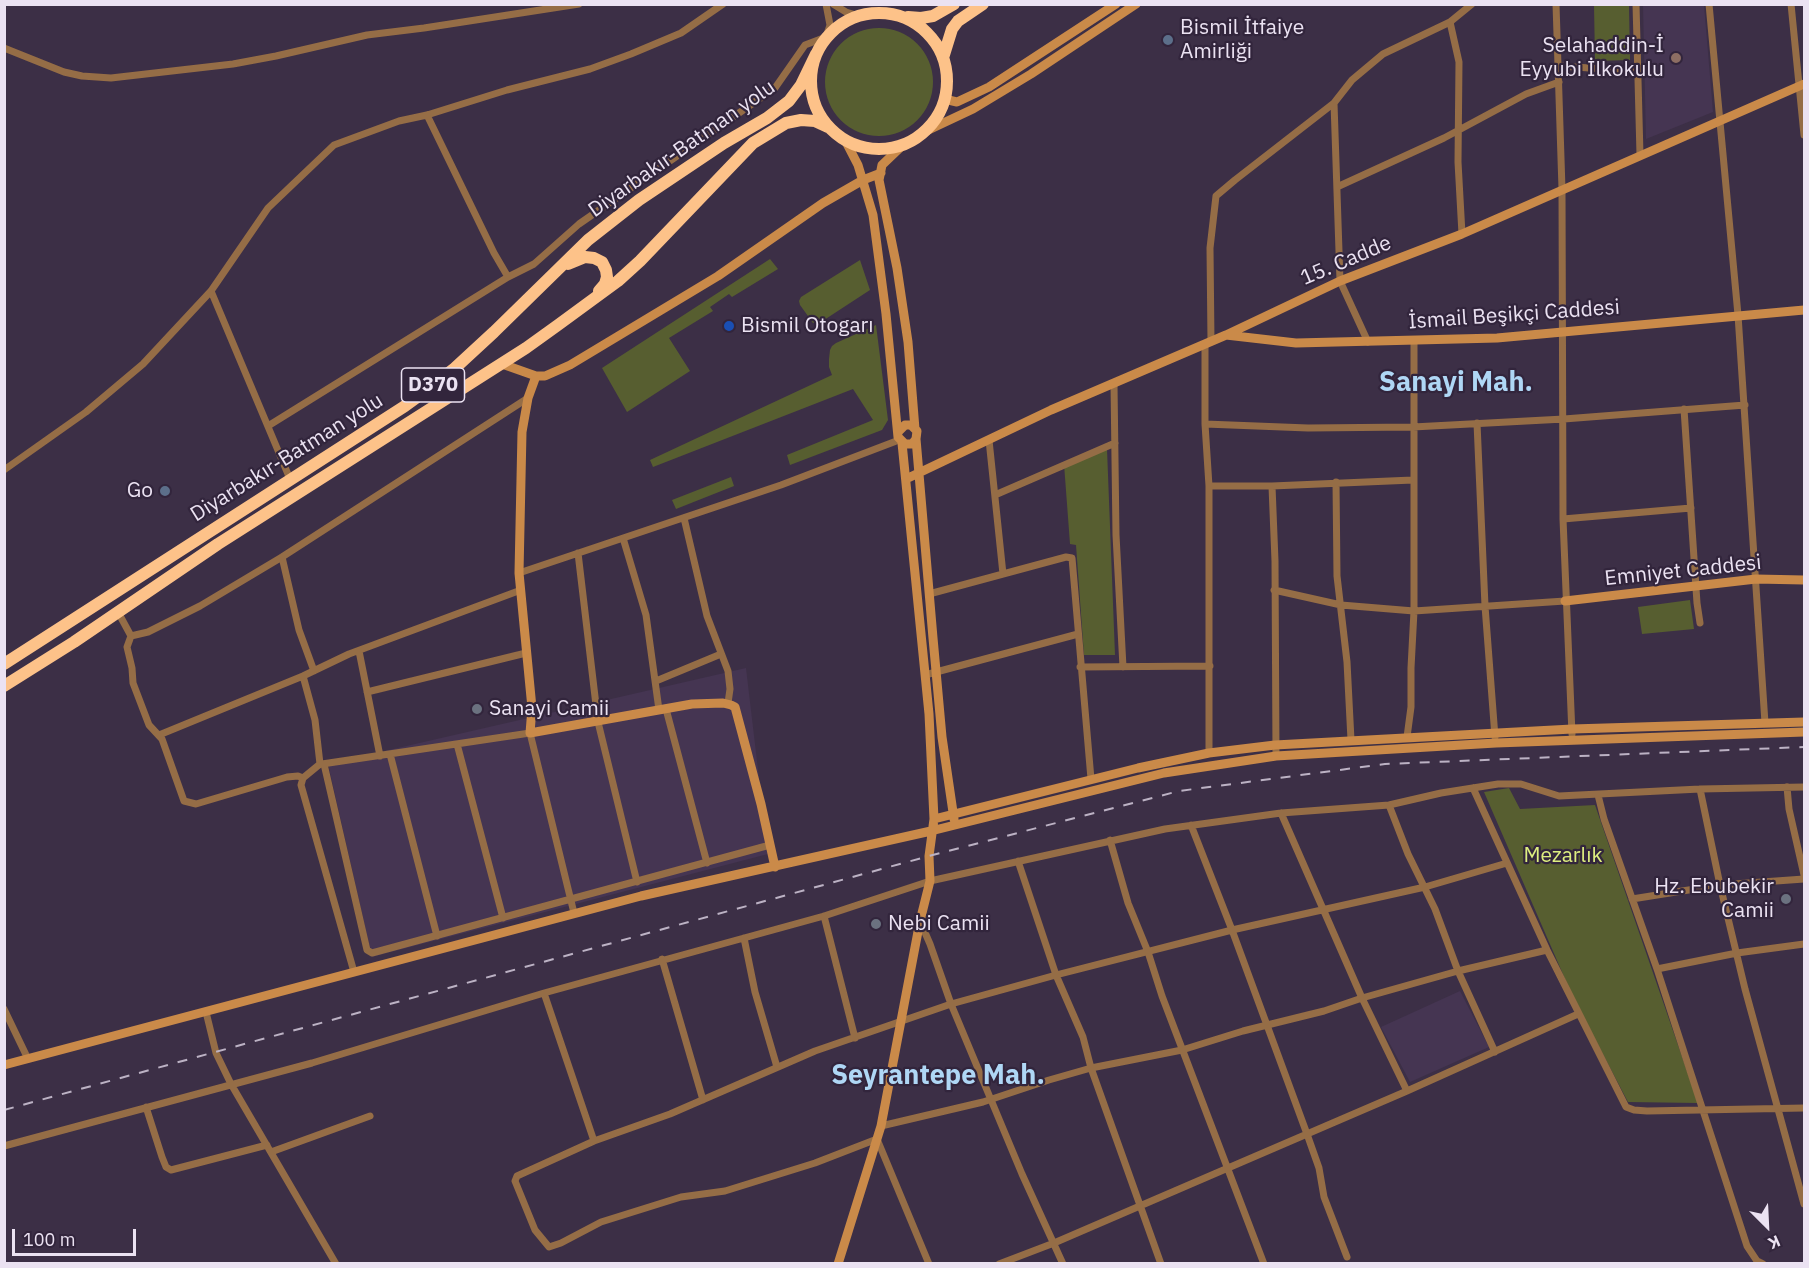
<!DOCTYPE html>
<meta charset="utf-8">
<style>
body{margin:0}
#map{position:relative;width:1809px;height:1268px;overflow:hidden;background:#3c2f46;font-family:"IBM Plex Sans",sans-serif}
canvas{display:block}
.frame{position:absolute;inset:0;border:6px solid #ebe2f2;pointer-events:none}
.north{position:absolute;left:1737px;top:1196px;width:60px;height:60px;-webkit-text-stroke:4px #32253c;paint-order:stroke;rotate:156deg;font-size:16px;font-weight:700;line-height:24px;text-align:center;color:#ebe2f2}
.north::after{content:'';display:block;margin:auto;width:21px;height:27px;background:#ebe2f2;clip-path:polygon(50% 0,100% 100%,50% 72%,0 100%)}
.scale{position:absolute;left:12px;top:1229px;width:124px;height:27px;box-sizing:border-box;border:3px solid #ebe2f2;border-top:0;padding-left:8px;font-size:18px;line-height:21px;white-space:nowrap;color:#ebe2f2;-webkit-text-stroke:4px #32253c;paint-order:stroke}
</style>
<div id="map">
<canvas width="1809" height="1268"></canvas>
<div class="frame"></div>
<div class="north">K</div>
<div class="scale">100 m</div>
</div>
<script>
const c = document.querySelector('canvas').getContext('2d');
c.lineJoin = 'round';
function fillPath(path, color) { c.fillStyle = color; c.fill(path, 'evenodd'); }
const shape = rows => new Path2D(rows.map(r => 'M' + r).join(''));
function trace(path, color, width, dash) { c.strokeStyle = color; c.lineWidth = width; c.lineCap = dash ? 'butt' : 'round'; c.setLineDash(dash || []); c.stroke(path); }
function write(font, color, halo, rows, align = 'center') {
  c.font = font + ' "IBM Plex Sans",sans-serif'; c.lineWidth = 4.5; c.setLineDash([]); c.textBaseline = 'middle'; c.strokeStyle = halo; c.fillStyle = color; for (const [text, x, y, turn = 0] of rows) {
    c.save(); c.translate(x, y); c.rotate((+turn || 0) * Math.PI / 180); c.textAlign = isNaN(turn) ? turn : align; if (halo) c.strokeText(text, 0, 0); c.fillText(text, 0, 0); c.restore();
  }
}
const built = shape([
 [1643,5,1704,5,1713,112,1646,139],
 [746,668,768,854,372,957,328,764],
 [1460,991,1489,1047,1410,1082,1381,1027]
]);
const green = shape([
 [1594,5,1629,5,1630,60,1595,61],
 '825 82a54 54 0 1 1 108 0a54 54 0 1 1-108 0Z',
 [770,259,778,269,732,297,729,294,710,307,713,311,669,338,690,371,627,412,602,368],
 [860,260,870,290,821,322,813,323,800,305,799,301,801,297],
 [876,325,888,420,882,430,790,465,787,455,873,420,853,389,653,467,650,460,832,375,829,367,829,359,830,350,832,346,836,343],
 [1107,449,1115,655,1084,655,1076,545,1070,544,1064,464],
 [731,477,734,486,676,509,672,500],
 [1690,600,1694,629,1642,634,1638,607],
 [1509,788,1520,809,1595,805,1698,1103,1628,1102,1572,995,1484,792]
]);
const street = shape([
 [833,4,846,12,859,16],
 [1556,4,1562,189,1563,519,1572,734],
 [1636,4,1640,155],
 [1709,4,1738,315,1765,723],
 [1791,4,1804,135],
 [1450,22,1459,62,1458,162,1462,234],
 [4,48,64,72,82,76,111,78,233,64,276,56,367,35,424,28,579,4],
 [1558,66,1638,71],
 [1334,103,1340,281,1368,342],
 [427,115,494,253,508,277],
 [1337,187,1444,138,1526,94,1559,82],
 [211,291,290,479],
 [1211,342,1210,248,1216,196,1235,180,1334,103,1352,80,1383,54,1450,22,1472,4],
 [1205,344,1205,424,1209,486,1209,753],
 [1114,384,1116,535,1123,667],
 [1684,409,1697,603,1700,623],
 [1477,423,1485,606,1495,737],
 [1205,424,1308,428,1413,427,1564,419,1745,405],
 [268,426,508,277,534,264,579,224,775,88,805,45,826,37,830,25,826,4],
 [989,440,1003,574],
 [4,470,86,412,143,364,211,291,268,208,334,145,399,121,427,115,507,90,590,69,631,54,681,33,723,4],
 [1336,482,1337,576,1347,662,1351,740],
 [1209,486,1272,486,1413,480],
 [1272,486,1275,561,1276,756],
 [995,495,1115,443],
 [684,518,707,616,728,671,730,689,728,703],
 [1563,519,1691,508],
 [623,538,646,615,659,710],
 [578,553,598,722,637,882],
 [282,557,299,630,314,671],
 [519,573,781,485,899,440],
 [1274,590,1341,605,1414,611,1565,601],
 [929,594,1066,557,1072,558,1091,779],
 [118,612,131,636,148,632,200,606,282,557,528,398],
 [131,636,127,647,132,668,133,683,149,725,162,739,184,801,196,804,287,777,298,776,303,778],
 [359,651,380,756],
 [1080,667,1210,666],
 [925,675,1078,634],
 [303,676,315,720,320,764,303,778,301,785,354,972],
 [656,681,721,654],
 [367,692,526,653],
 [666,709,707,863],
 [159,735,303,676,349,654,521,590],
 [1407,737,1411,707,1411,668,1414,611,1414,341],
 [457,744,503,918],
 [390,754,437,936],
 [322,764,530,733,574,913],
 [324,764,367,950,372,953,770,845],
 [1787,787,1789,809,1804,875],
 [1473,788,1547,950,1626,1107,1634,1110,1647,1111,1804,1108],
 [1700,789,1720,885,1745,989,1804,1204],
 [1598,795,1604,819,1657,969,1747,1246,1757,1261,1763,1264],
 [1389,805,1408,854,1435,909,1458,971,1495,1052],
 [1281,813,1362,998,1407,1091],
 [1191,825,1232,930,1307,1134,1319,1168,1324,1197,1347,1257],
 [1110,840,1128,903,1148,952,1162,996,1264,1264],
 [1018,861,1056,975,1083,1037,1091,1068,1161,1264],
 [1632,899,1720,885,1804,879],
 [824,916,855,1038],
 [920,921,930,944,951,1004,1022,1174,1063,1264],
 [744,938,755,992,777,1067],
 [662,959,703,1100],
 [1657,969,1737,953,1804,944],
 [544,993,594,1141],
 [4,1009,28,1059],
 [206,1012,216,1053,231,1084,336,1264],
 [146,1107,162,1157,166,1167,171,1170,267,1145],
 [881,1126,983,1102,1049,1080,1091,1068,1182,1050,1243,1031,1324,1011,1362,998,1458,971,1547,950],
 [4,1146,312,1063,544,993,824,916,930,881,1165,829,1281,813,1389,805,1441,793,1498,784,1521,784,1559,796,1700,789,1804,787],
 [271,1152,370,1116],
 [929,1264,877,1139,815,1163,725,1191,681,1197,601,1222,561,1243,549,1247,535,1230,515,1181,517,1176,594,1141,670,1114,815,1051,951,1004,1056,975,1232,930,1425,887,1507,863],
 [999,1264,1054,1243,1228,1168,1407,1091,1578,1014]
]);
const secondary = shape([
 [944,99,957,102,989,87,1116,4],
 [922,133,973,109,1031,74,1136,4],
 [845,140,858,165,873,215,886,314,898,437,905,444,912,444,916,439,917,431,911,425,905,425,899,431],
 [904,144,882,165,879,180,897,268,908,342,915,429],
 [1226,335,1296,343,1497,338,1804,310],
 [502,364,536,376,545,376,570,365,718,276,823,203,863,180,881,173],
 [536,376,528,398,522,432,519,573,532,708,530,733,692,704,723,703,731,705,735,707,761,804,775,867],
 [916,439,933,638,942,737,954,819],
 [906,479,1051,410,1226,335,1340,281,1462,234,1804,84],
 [1565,601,1756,579,1804,580],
 [934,819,1138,768,1209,753,1275,745,1572,729,1804,722],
 [4,1065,641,896,931,831,1164,773,1276,756,1496,743,1804,732],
 [838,1264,881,1126,920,921,930,881,929,856,934,819,929,714,902,443]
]);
const highway = shape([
 '811 81a68 68 0 1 1 136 0a68 68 0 1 1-136 0Z',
 [908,17,921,18,933,16,954,4],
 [943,58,952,29,958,21,983,4],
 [568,264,585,257,594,258,602,262,606,270,607,277,605,284,599,291],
 [4,664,405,406,427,390,455,368,494,332,588,240,639,200,724,143,767,118,789,101,801,85,816,54],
 [4,686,74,642,218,544,526,348,558,325,618,281,640,261,753,143,786,123,801,120,815,121,828,127]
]);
const rail = shape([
 [4,1110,929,856,1179,791,1385,764,1804,747]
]);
const markers = [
 [1168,40,6,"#5c6f8a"],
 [1676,58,6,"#8d6e63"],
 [729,326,6,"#1a4fb4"],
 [165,491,6,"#5c6f8a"],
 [477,709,6,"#6b7280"],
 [1786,899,6,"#6b7280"],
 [876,924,6,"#6b7280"]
];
const shields = [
 [433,385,63]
];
const shieldNames = [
 ["D370",433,385]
];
const poiNames = [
 ["Bismil İtfaiye",1180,28],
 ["Amirliği",1180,52],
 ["Selahaddin-İ",1664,46,"right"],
 ["Eyyubi İlkokulu",1664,70,"right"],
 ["Bismil Otogarı",741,326],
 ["Go",153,491,"right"],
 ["Sanayi Camii",489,709],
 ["Hz. Ebubekir",1774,887,"right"],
 ["Camii",1774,911,"right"],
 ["Nebi Camii",888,924]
];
const streetNames = [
 ["Diyarbakır-Batman yolu",682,149,-35],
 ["15. Cadde",1346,261,-23],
 ["İsmail Beşikçi Caddesi",1514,315,-4],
 ["Diyarbakır-Batman yolu",287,458,-32],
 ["Emniyet Caddesi",1683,571,-6]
];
const parkNames = [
 ["Mezarlık",1563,856]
];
const districtNames = [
 ["Sanayi Mah.",1456,383],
 ["Seyrantepe Mah.",938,1076]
];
fillPath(built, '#453552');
fillPath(green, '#575e30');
trace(street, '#956d46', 7);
trace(secondary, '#ca8a49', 9);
trace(highway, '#fdc289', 12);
trace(rail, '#bcb2c4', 2, [10, 10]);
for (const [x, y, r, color] of markers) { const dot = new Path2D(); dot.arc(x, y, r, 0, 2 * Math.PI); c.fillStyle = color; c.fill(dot); trace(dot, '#32253c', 2); }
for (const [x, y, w] of shields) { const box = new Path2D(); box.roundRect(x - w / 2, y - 17, w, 34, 4.5); c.fillStyle = '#32253c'; c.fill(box); trace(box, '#ebe2f2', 1.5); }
write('bold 20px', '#ebe2f2', null, shieldNames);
write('21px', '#ebe2f2', '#32253c', poiNames, 'left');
write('21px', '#ebe2f2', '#32253c', streetNames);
write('21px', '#ddee80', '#32253c', parkNames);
write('bold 27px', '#afd7f5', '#32253c', districtNames);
</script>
